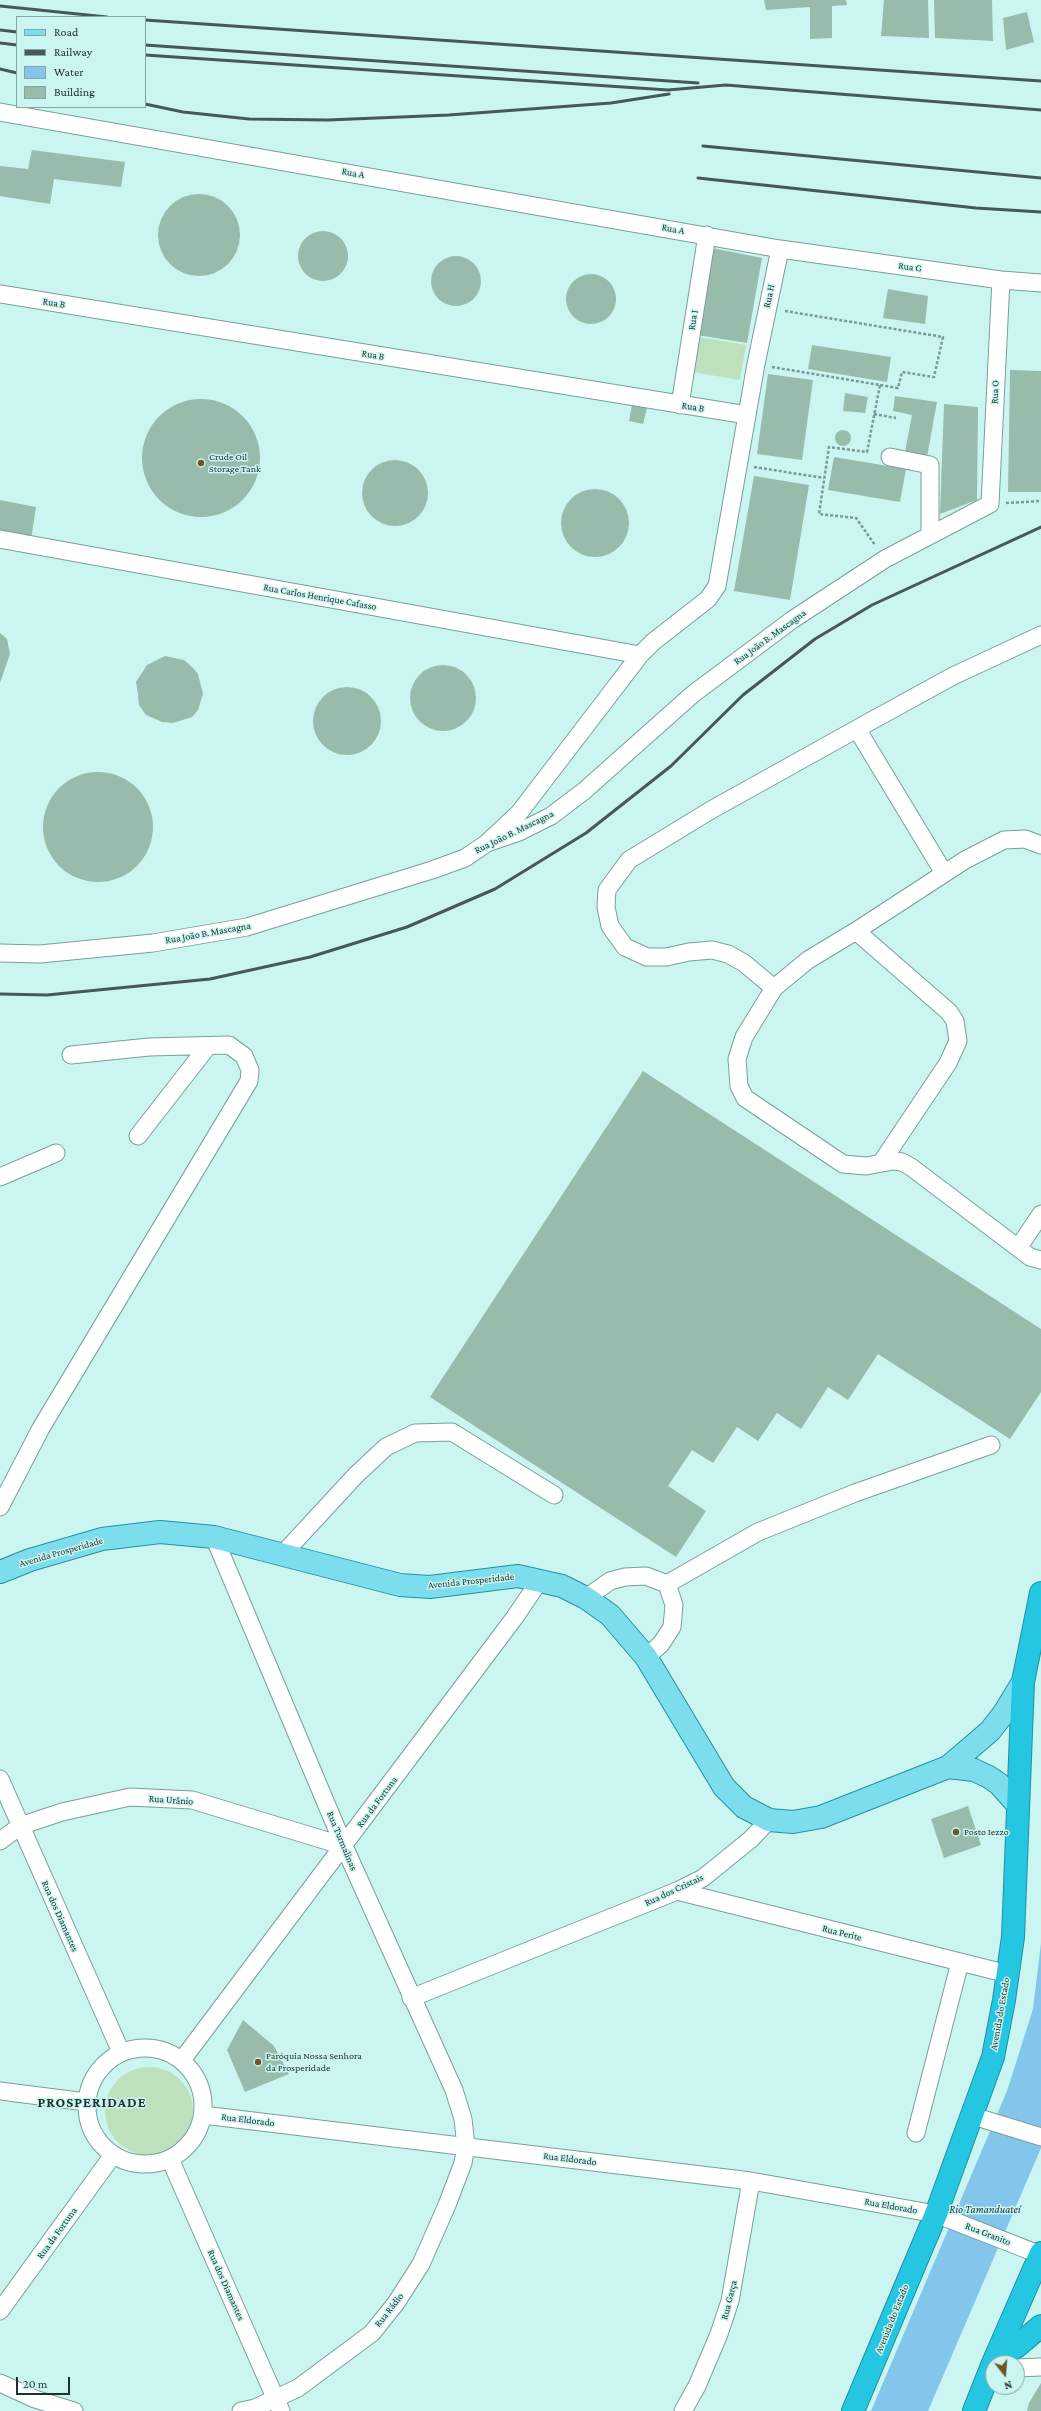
<!DOCTYPE html>
<meta charset="utf-8">
<style>
body{margin:0}
#map{position:relative;width:1041px;height:2411px;overflow:hidden;background:#cbf5f1;font-family:"Crimson Pro",serif}
canvas{display:block}
.legend{position:absolute;left:16px;top:16px;width:130px;height:92px;box-sizing:border-box;background:#cbf5f1;border:1px solid #86a6a3;margin:0;padding:5px 7px;list-style:none;font-size:12px;color:#1f2f2e}
.legend li{display:flex;align-items:center;gap:8px;height:20px}
.legend b{width:20px;border:1px solid #86a6a3}
.north{position:absolute;left:985px;top:2355px;width:40px;height:40px;box-sizing:border-box;background:#cbf5f1;border:1px solid #86a6a3;border-radius:50%;rotate:163deg;font-size:11px;font-weight:700;line-height:16px;text-align:center;color:#1f2f2e}
.north::after{content:'';display:block;margin:auto;width:14px;height:18px;background:#715427;clip-path:polygon(50% 0,100% 100%,50% 72%,0 100%)}
.scale{position:absolute;left:16px;top:2377px;width:54px;height:18px;box-sizing:border-box;border:2px solid #1f2f2e;border-top:0;padding-left:5px;font-size:12px;line-height:14px;white-space:nowrap;color:#1f2f2e;-webkit-text-stroke:3px #cbf5f1;paint-order:stroke}
</style>
<div id="map">
<canvas width="1041" height="2411"></canvas>
<ul class="legend">
<li><b style="height:5px;background:#7cdded"></b>Road</li>
<li><b style="height:5px;background:#445958"></b>Railway</li>
<li><b style="height:11px;background:#84c5ec"></b>Water</li>
<li><b style="height:11px;background:#98bcac"></b>Building</li>
</ul>
<div class="north">N</div>
<div class="scale">20 m</div>
</div>
<script>
const c = document.querySelector('canvas').getContext('2d');
c.lineJoin = 'round';
function fillPath(path, color) { c.fillStyle = color; c.fill(path, 'evenodd'); }
const shape = rows => new Path2D(rows.map(r => 'M' + r).join(''));
function trace(path, color, width, dash) { c.strokeStyle = color; c.lineWidth = width; c.lineCap = dash ? 'butt' : 'round'; c.setLineDash(dash || []); c.stroke(path); }
function write(font, color, halo, rows, align = 'center') {
  c.font = font + ' "Crimson Pro",serif'; c.lineWidth = 3; c.setLineDash([]); c.textBaseline = 'middle'; c.strokeStyle = halo; c.fillStyle = color; for (const [text, x, y, turn = 0] of rows) {
    c.save(); c.translate(x, y); c.rotate((+turn || 0) * Math.PI / 180); c.textAlign = isNaN(turn) ? turn : align; if (halo) c.strokeText(text, 0, 0); c.fillText(text, 0, 0); c.restore();
  }
}
const green = shape([
 [699,337,746,345,740,380,692,372],
 '105 2111a44 44 0 1 1 88 0a44 44 0 1 1-88 0Z'
]);
const water = shape([
 [1041,1943,1041,2148,928,2411,871,2411,1007,2091,1033,2009]
]);
const building = shape([
 [764,0,846,0,847,5,832,6,832,38,810,39,810,7,766,10],
 [884,0,928,0,929,38,881,36],
 [934,0,992,0,993,41,935,38],
 [1027,12,1034,42,1006,50,1003,18],
 [32,150,125,162,121,187,54,179,50,204,0,196,0,166,28,169],
 '158 235a41 41 0 1 1 82 0a41 41 0 1 1-82 0Z',
 '298 256a25 25 0 1 1 50 0a25 25 0 1 1-50 0Z',
 [712,248,762,258,747,343,697,335],
 '431 281a25 25 0 1 1 50 0a25 25 0 1 1-50 0Z',
 '566 299a25 25 0 1 1 50 0a25 25 0 1 1-50 0Z',
 [888,289,928,296,925,324,883,318],
 [812,345,891,357,887,382,808,369],
 [1010,370,1041,371,1041,492,1008,492],
 [768,374,813,380,802,460,757,454],
 [845,393,868,397,865,413,843,411],
 [895,396,937,402,927,457,905,452,912,415,893,411],
 '142 458a59 59 0 1 1 118 0a59 59 0 1 1-118 0Z',
 [944,404,978,407,977,500,940,514],
 [632,405,647,408,643,424,629,421],
 '835 438a8 8 0 1 1 16 0a8 8 0 1 1-16 0Z',
 [834,457,906,469,900,502,828,490],
 '362 493a33 33 0 1 1 66 0a33 33 0 1 1-66 0Z',
 [754,476,809,485,790,600,734,591],
 '561 523a34 34 0 1 1 68 0a34 34 0 1 1-68 0Z',
 [0,500,36,507,31,540,0,535],
 [0,633,7,639,10,654,0,683],
 [165,656,184,660,192,667,198,674,203,694,198,710,192,717,173,723,162,722,146,715,139,705,138,694,136,682,147,665],
 '410 698a33 33 0 1 1 66 0a33 33 0 1 1-66 0Z',
 '313 721a34 34 0 1 1 68 0a34 34 0 1 1-68 0Z',
 '43 827a55 55 0 1 1 110 0a55 55 0 1 1-110 0Z',
 [643,1071,1041,1329,1041,1392,1010,1439,878,1354,848,1400,828,1387,801,1429,777,1413,758,1441,737,1427,713,1463,692,1450,668,1486,706,1511,676,1557,430,1397],
 [968,1806,981,1845,944,1858,931,1819],
 [243,2020,274,2046,289,2074,245,2092,227,2050],
 [1041,2383,1041,2411,1027,2411,1029,2403]
]);
const path = shape([
 [785,311,943,337,934,377,902,372,898,388,880,385],
 [772,367,880,385,867,452,829,447,819,514,856,518,875,545],
 [874,414,896,418],
 [754,467,824,478],
 [1006,503,1041,501]
]);
const minor = shape([
 [0,112,780,249,756,364,717,586,708,599,653,642,640,655,519,813,487,843],
 [780,249,1001,280,1041,283],
 [0,294,747,415],
 [680,405,707,235],
 [890,457,930,465,930,535],
 [0,539,640,655],
 [1041,635,953,676,871,721,711,810,629,860,607,890,606,907,610,926,625,947,647,957,666,957,689,952,712,950,728,954,744,963,774,988,744,1037,737,1059,739,1086,745,1098,843,1164,866,1166,893,1161,902,1162,911,1167,1030,1257,1041,1260],
 [857,729,944,873],
 [856,931,965,860,1004,840,1025,839,1041,845],
 [0,953,40,954,153,943,247,927,432,870,465,858,487,843,519,832,551,816,584,791,693,694,792,620,885,559,990,504,1001,280],
 [774,988,808,960,856,931,949,1012,955,1021,958,1041,948,1063,881,1163],
 [138,1136,208,1046],
 [0,1177,56,1153],
 [1018,1248,1041,1214],
 [0,1507,41,1428,249,1081,250,1070,244,1056,229,1045,149,1047,71,1055],
 [214,1537,344,1846,454,2090,463,2119,466,2146,463,2163,447,2205,421,2264,396,2303,372,2333,298,2388,255,2408,241,2411],
 [282,1555,356,1475,386,1447,415,1433,452,1432,554,1495],
 [667,1584,758,1532,855,1493,991,1445],
 [586,1598,610,1581,625,1577,646,1576,667,1584,674,1605,672,1627,661,1644,646,1657],
 [0,1779,121,2052],
 [0,1841,20,1826,62,1812,130,1797,192,1800,344,1846],
 [677,1891,1008,1974],
 [411,1998,677,1891,703,1878,751,1839,769,1820],
 '87 2106a58 58 0 1 1 116 0a58 58 0 1 1-116 0Z',
 [182,2060,515,1617,540,1580],
 [0,2091,86,2102],
 [203,2115,751,2181,936,2214,1041,2255],
 [973,2116,1041,2137],
 [916,2133,960,1962],
 [170,2159,281,2411],
 [0,2311,113,2155],
 [1017,2368,1041,2367],
 [0,2383,35,2399,74,2411],
 [683,2411,697,2386,719,2334,730,2301,751,2181]
]);
const major = shape([
 [0,1572,30,1560,102,1539,160,1532,214,1537,400,1585,430,1587,518,1576,562,1586,586,1598,610,1615,646,1657,724,1787,744,1807,769,1820,793,1822,821,1817,948,1767,990,1731,1004,1713,1023,1682],
 [948,1767,974,1770,989,1777,999,1784,1017,1804]
]);
const highway = shape([
 [996,2356,1016,2347,1041,2326],
 [993,2363,1041,2253],
 [853,2411,936,2214,993,2057,1004,2000,1013,1937,1023,1682,1041,1593],
 [974,2411,993,2363]
]);
const rail = shape([
 [0,6,107,17],
 [145,20,1041,81],
 [0,30,17,32],
 [0,43,17,45],
 [145,45,698,83],
 [145,55,668,90,726,85,1041,110],
 [0,69,17,73],
 [145,104,183,112,249,119,328,120,449,115,611,103,669,94],
 [703,146,1041,178],
 [698,178,976,208,1041,212],
 [0,994,47,995,210,979,310,957,407,927,495,889,586,833,671,766,743,695,815,639,872,605,1041,527]
]);
const markers = [
 [201,463,4,"#715427"],
 [956,1832,4,"#715427"],
 [258,2062,4,"#715427"]
];
const streetNames = [
 ["Rua A",353,173,10],
 ["Rua A",673,229,10],
 ["Rua G",910,267,8],
 ["Rua H",769,296,-78],
 ["Rua B",54,303,9],
 ["Rua I",693,320,-81],
 ["Rua B",373,355,9],
 ["Rua O",995,392,-87],
 ["Rua B",693,407,9],
 ["Rua Carlos Henrique Cafasso",320,597,10],
 ["Rua João B. Mascagna",770,637,-36],
 ["Rua João B. Mascagna",514,832,-26],
 ["Rua João B. Mascagna",208,933,-10],
 ["Avenida Prosperidade",61,1552,-16],
 ["Avenida Prosperidade",471,1581,-6],
 ["Rua Urânio",171,1800,4],
 ["Rua da Fortuna",377,1802,-53],
 ["Rua Turmalinas",342,1841,67],
 ["Rua dos Cristais",674,1890,-25],
 ["Rua dos Diamantes",60,1916,66],
 ["Rua Perite",842,1933,14],
 ["Avenida do Estado",1000,2014,-80],
 ["Rua Eldorado",248,2120,7],
 ["Rua Eldorado",570,2159,7],
 ["Rua Eldorado",891,2206,10],
 ["Rua da Fortuna",57,2233,-54],
 ["Rua Granito",988,2234,21],
 ["Rua dos Diamantes",226,2285,66],
 ["Rua Garça",729,2300,-76],
 ["Rua Rádio",389,2310,-52],
 ["Avenida do Estado",892,2319,-68]
];
const poiNames = [
 ["Crude Oil",209,457],
 ["Storage Tank",209,469],
 ["Posto Iezzo",964,1832],
 ["Paróquia Nossa Senhora",266,2056],
 ["da Prosperidade",266,2068]
];
const waterNames = [
 ["Rio Tamanduateí",985,2210]
];
const districtNames = [
 ["PROSPERIDADE",92,2103]
];
fillPath(green, '#bde1bc');
fillPath(water, '#84c5ec');
fillPath(building, '#98bcac');
trace(minor, '#789f9c', 19);
trace(major, '#2291a2', 24);
trace(highway, '#2291a2', 24);
trace(path, '#7b9997', 2.5, [3, 2]);
trace(minor, '#fff', 17);
trace(major, '#7cdded', 22);
trace(highway, '#24c6e1', 22);
trace(rail, '#445958', 3);
for (const [x, y, r, color] of markers) { const dot = new Path2D(); dot.arc(x, y, r, 0, 2 * Math.PI); c.fillStyle = color; c.fill(dot); trace(dot, '#cbf5f1', 1.5); }
write('10px', '#1f2f2e', '#cbf5f1', streetNames);
write('10px', '#1f2f2e', '#cbf5f1', poiNames, 'left');
write('italic 11px', '#153344', '#cbf5f1', waterNames);
c.letterSpacing = '1px';
write('bold 14px', '#1f2f2e', '#cbf5f1', districtNames);
c.letterSpacing = '0px';
</script>
